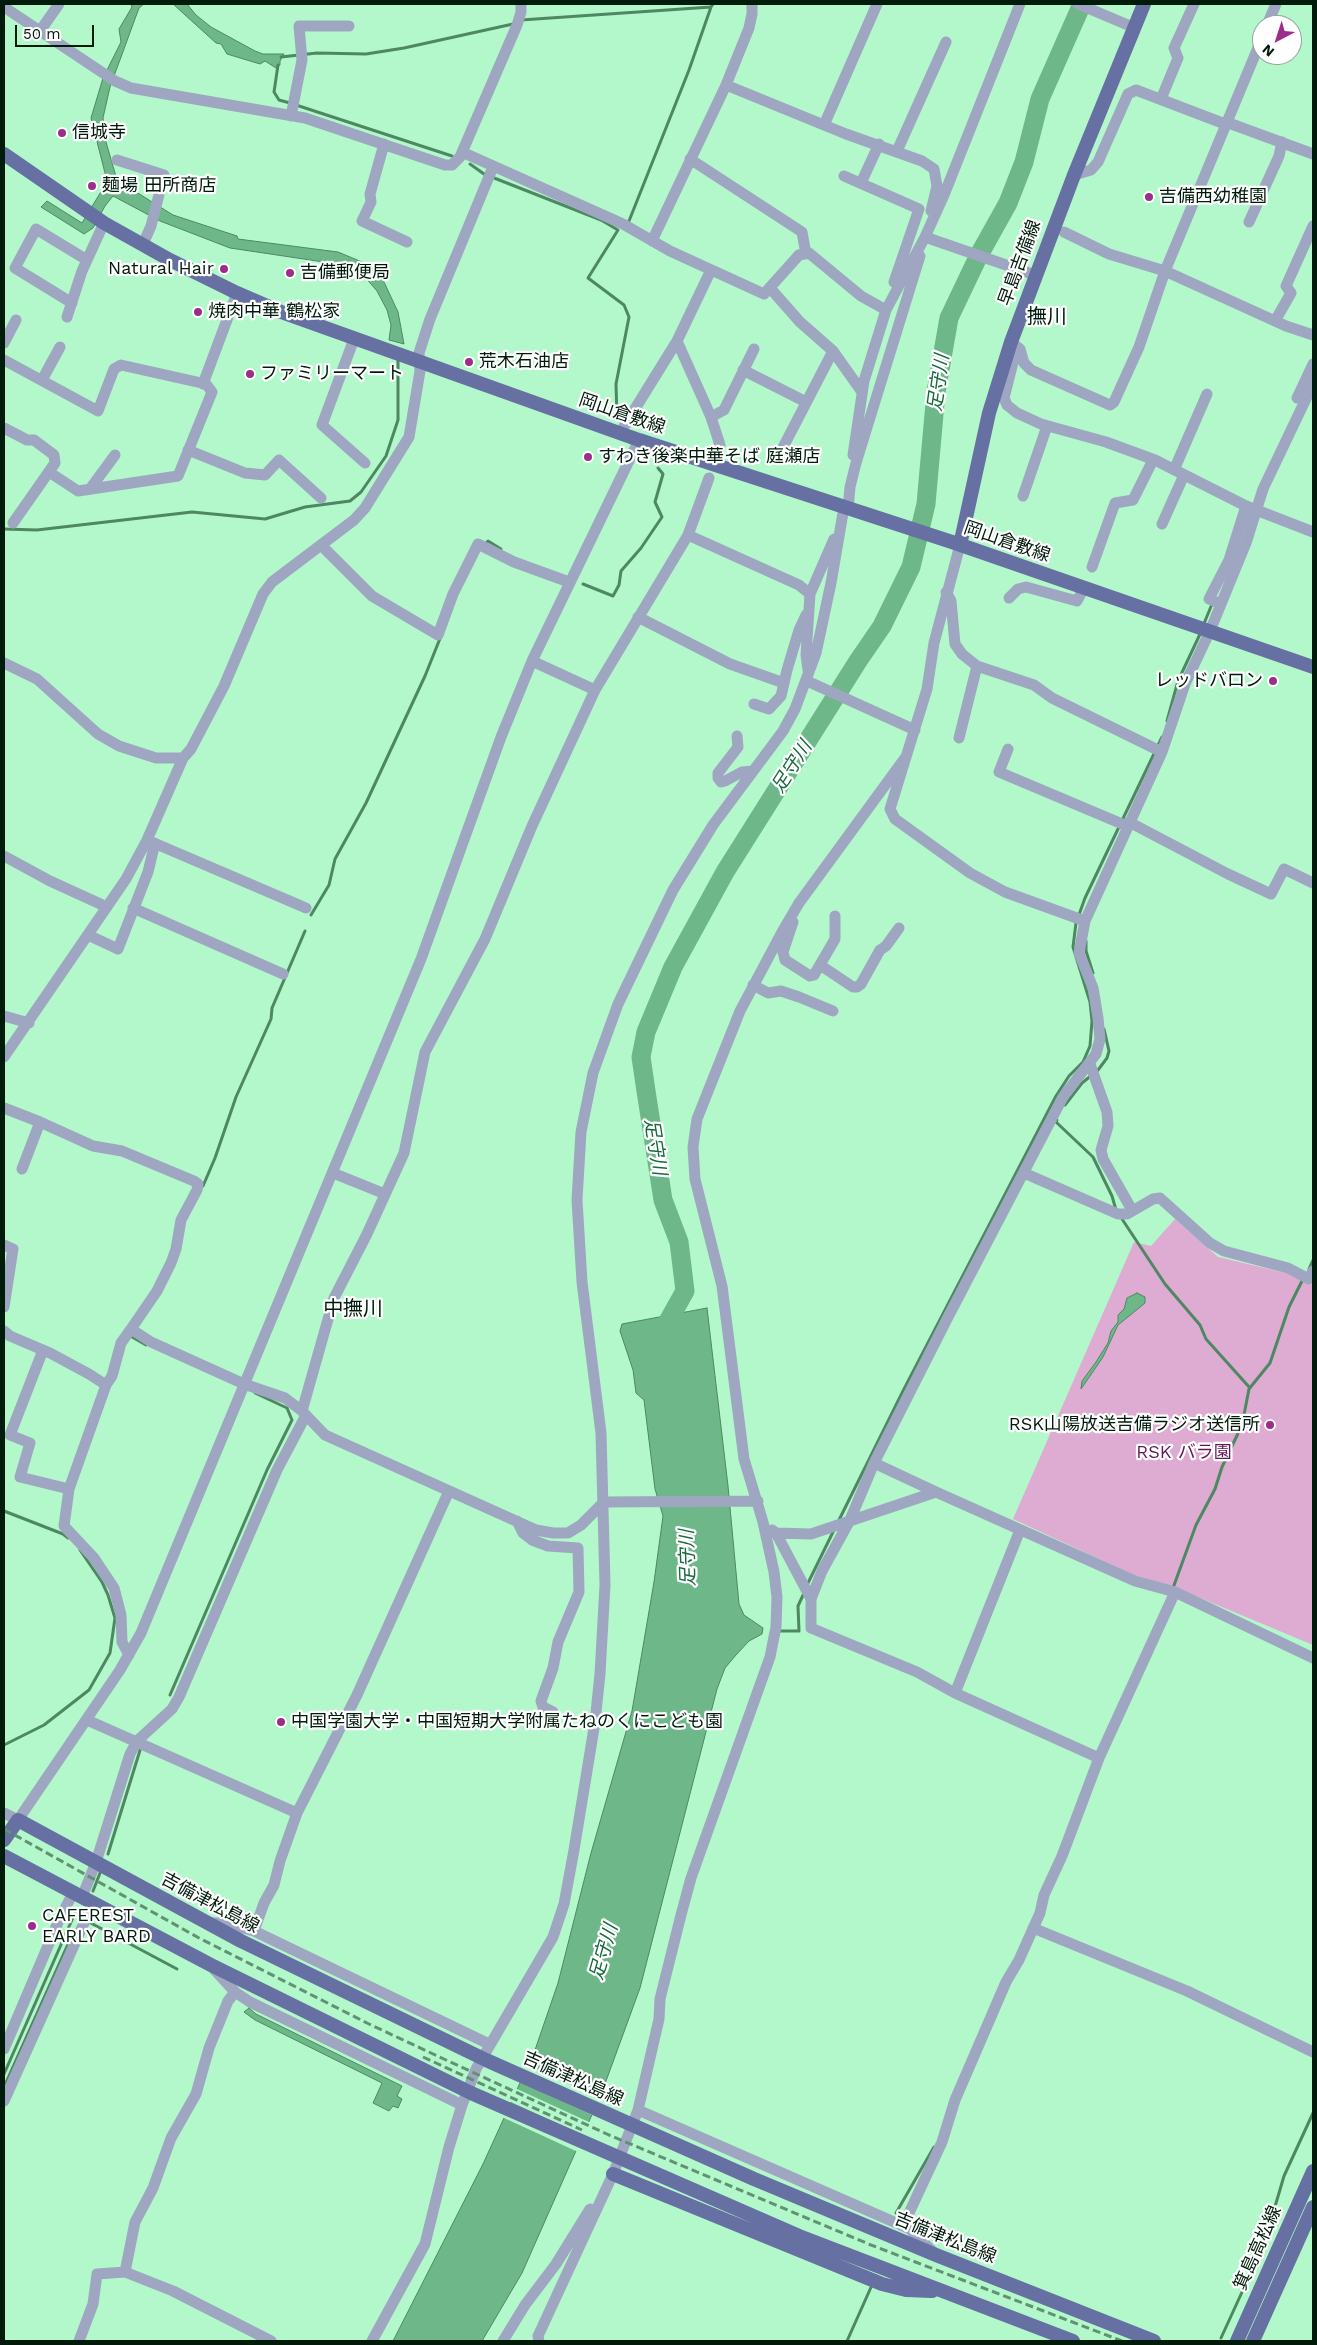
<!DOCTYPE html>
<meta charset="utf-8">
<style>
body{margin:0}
#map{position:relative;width:1317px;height:2345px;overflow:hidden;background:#b3f8ca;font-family:"Work Sans",sans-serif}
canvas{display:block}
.frame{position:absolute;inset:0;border:5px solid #011b0b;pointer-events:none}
.north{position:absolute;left:1252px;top:15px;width:50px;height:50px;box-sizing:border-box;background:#fff;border:1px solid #99a49d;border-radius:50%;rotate:220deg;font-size:14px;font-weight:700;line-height:20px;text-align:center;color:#011b0b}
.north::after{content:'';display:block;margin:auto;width:18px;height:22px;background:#9c2d8b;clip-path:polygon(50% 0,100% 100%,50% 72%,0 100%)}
.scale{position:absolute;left:15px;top:25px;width:79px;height:22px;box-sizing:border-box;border:2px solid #011b0b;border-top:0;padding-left:6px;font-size:15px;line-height:18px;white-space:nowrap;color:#011b0b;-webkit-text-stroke:4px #fff;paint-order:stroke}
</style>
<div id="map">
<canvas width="1317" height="2345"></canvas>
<div class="frame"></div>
<div class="north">N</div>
<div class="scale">50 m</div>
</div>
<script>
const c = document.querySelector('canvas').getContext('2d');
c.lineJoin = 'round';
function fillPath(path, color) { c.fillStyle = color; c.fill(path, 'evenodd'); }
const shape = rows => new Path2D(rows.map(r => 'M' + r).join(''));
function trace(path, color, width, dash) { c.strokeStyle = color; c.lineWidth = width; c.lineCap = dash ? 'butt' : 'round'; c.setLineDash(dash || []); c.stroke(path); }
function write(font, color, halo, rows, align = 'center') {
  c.font = font + ' "Work Sans","Noto Sans JP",sans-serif'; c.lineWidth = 4.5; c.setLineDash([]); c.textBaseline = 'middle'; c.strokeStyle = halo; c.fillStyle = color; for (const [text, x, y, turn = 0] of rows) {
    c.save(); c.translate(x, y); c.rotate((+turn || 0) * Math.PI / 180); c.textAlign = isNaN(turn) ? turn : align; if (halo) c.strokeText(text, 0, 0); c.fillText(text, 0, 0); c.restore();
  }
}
const green = shape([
 [1175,1219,1218,1257,1286,1273,1313,1285,1313,1645,1174,1587,1134,1575,1013,1519,1134,1242,1151,1246]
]);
const water = shape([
 [131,4,144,4,139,8,110,87,103,118,106,142,117,180,173,215,237,236,238,239,338,252,362,262,374,270,384,282,398,312,404,344,389,340,391,325,387,310,377,291,358,269,344,265,230,248,160,221,113,196,105,206,93,228,84,234,41,207,47,201,82,223,105,185,106,177,91,118,103,78,121,42,119,29,132,7,131,4],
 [173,4,187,4,196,15,211,27,255,51,263,54,284,54,280,61,280,65,276,68,265,61,260,64,227,54,221,44,216,43,173,4],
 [1137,1293,1145,1297,1145,1303,1118,1325,1103,1357,1081,1389,1082,1381,1096,1362,1108,1343,1111,1331,1118,1322,1118,1315,1124,1309,1127,1298,1137,1293],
 [707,1308,728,1486,739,1604,744,1615,763,1628,762,1634,749,1641,736,1655,725,1668,717,1689,640,1988,602,2092,522,2273,482,2341,393,2341,483,2164,535,2050,558,1983,591,1853,632,1711,654,1582,663,1516,655,1489,644,1400,636,1393,633,1370,620,1331,622,1324,707,1308],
 [249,2008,256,2014,402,2086,397,2096,402,2099,398,2108,393,2106,389,2111,373,2103,382,2083,255,2020,244,2012,249,2008]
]);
const pier = shape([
 [526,2064,601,2099,594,2116,518,2081],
 [515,2088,591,2123,585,2136,509,2101],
 [508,2103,584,2138,578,2152,502,2117]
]);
const stream = shape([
 [521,20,711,7,713,4],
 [281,57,317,53,366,54,404,48,513,24],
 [278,65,274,92,279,100,290,103],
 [296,105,452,156],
 [470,164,484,174,601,220,618,230,588,278,624,305,629,317,616,384,617,418],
 [629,221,689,70,711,7],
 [4,529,37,530,192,512,265,519,305,507,350,501,361,492,386,456,398,420,398,358],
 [484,545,488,541,501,549],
 [583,584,613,596,619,585,621,571,641,548,662,517,655,502,663,474,658,468],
 [1203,626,1212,604],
 [1167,721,1178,681,1201,632],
 [311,915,329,885,335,859,366,803,425,676,441,636],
 [1086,941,1086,951,1093,973],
 [1065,1105,1082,1083,1098,1070,1107,1058,1109,1051,1104,1029],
 [1057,1120,1056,1122,1093,1157,1112,1196,1116,1210],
 [203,1186,215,1158,236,1097,271,1019,272,1008,305,931],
 [1122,1219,1165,1284,1200,1325,1206,1339,1250,1388],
 [1309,1269,1313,1260],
 [133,1335,132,1337,146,1345],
 [4,1511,63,1534,68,1538],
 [839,1520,903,1391,1056,1096,1069,1076,1083,1062,1090,1046,1092,1021,1090,1002,1073,947,1076,923,1085,898,1162,737],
 [807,1585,834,1530],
 [1173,1588,1196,1525,1215,1489,1222,1467,1242,1425,1249,1389,1270,1363,1289,1307,1303,1279],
 [780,1631,799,1631,798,1606,804,1593],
 [170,1695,267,1470,292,1420,287,1408,255,1393],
 [4,1745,44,1725,89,1690,110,1653,115,1618,108,1595,102,1582,80,1550],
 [108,1854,141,1747],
 [93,1891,100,1873],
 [87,1921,177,1969],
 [4,2074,75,1913],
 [4,2087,73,1933],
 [896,2213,934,2147],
 [1221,2338,1264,2244,1284,2176,1313,2113],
 [847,2341,872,2285]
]);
const river = shape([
 [668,1337,666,1325,685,1291,679,1242,663,1200,646,1091,641,1057,646,1032,673,967,725,872,858,661,882,626,911,567,926,504,936,392,949,318,979,255,1008,203,1024,162,1040,99,1082,4]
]);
const minor = shape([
 [1078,4,1135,28],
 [4,7,115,81,131,88,305,118,445,165,452,165,460,157,517,25,521,12,521,4],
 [1267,25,1276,4],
 [40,31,59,4],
 [726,85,846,134,922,161,934,169,937,186,931,211],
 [1161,99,1178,58,1174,48,1194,4],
 [291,116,302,60,299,26,349,26],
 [1226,122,1313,154],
 [824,125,877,4],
 [384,144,370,194,371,202,362,221,407,242],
 [897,151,946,42],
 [462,152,623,224,670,251,764,294,799,255,809,253,861,296,886,310,925,237,944,195,1020,4],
 [690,159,802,232,806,254],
 [117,160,164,175,151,226,143,244],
 [1074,175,1091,170,1098,162,1128,94,1136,90,1225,124],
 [844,176,919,209,894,282],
 [861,183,879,144],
 [1249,222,1279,156,1282,142],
 [1064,232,1109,254,1165,271,1286,326,1313,335],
 [925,237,1035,275],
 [652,241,726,85,749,28,752,14,752,4],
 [711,270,677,341,711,417,720,445,718,453],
 [770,288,800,322,833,351,862,392],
 [72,303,15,268,36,229,87,260],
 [67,317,82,271,104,223],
 [1275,321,1291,293,1286,286,1313,226],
 [354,339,322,425,365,463],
 [1011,342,1020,349,1024,363,1031,370,1110,405,1114,402,1139,347,1165,271,1262,38],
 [4,343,16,320],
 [1017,347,1004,398,1007,405,1017,413,1041,424,1106,442,1155,460,1246,506,1313,532],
 [4,360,98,411,114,369,121,365,206,384,212,392,178,476,78,491,49,472],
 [743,370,806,402],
 [42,380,60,347],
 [203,384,237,293],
 [1297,398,1313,364],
 [711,417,724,410,754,349],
 [4,428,27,440,34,440,54,455,55,463,13,523],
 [620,433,677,341],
 [188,450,245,473,265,475,279,460,321,498],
 [853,455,864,381,886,310],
 [778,457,833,351],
 [1174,470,1207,394],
 [90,489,115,455],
 [1023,496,1047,426],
 [848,509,850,487,856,463,920,256],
 [1162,524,1184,475],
 [688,535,799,585,810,594],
 [321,545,372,596,438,635,453,594,478,544,514,562,569,582],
 [960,545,934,643,927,689,890,809,895,819,970,873,1005,892,1085,921],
 [1092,567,1115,503,1133,500,1153,460],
 [946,592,951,601,955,644,962,654,977,666,1034,685,1052,698,1162,752],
 [1009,598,1018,589,1026,587,1077,601,1084,588],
 [1221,604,1209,599,1229,560,1246,506],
 [638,617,730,664,784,683],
 [532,661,595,690],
 [4,663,37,679,98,734,119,746,156,758,183,758],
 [808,670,806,655,810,594,834,539],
 [807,681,915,730],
 [754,704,769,709,781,696,787,670,799,630,806,615],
 [737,736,738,747,718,773,718,778,721,782,725,781,742,772,753,771],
 [959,738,977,666],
 [1008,749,999,772,1127,826],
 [1129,822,1228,874,1271,894,1284,869,1313,883],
 [147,840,306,908],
 [4,856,50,881,107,907],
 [133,908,283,974],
 [793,922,783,952,785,960,810,976,814,975,835,939,835,916],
 [88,935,118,949,148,872,155,843],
 [820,965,853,987,857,987,861,984,880,950,886,946,899,928],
 [753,985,768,993,781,991,799,997,833,1011],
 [4,1016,29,1023],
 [4,1057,126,879,147,840,183,758,191,749,224,686,263,594,272,582,354,520,365,508,409,437,420,371,419,353,430,319,493,167],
 [1090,1064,1107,1112,1108,1126,1101,1150,1103,1159,1132,1210],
 [4,1108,40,1122,93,1146,122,1151,194,1181,198,1184,197,1190,181,1220,176,1249,171,1263,157,1291,131,1329],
 [22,1169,40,1122],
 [333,1173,385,1194],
 [1024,1173,1118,1214,1127,1214,1153,1199,1160,1198,1210,1243,1224,1251,1288,1268,1309,1279,1313,1271],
 [4,1245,13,1249,4,1307],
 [4,1331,10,1336,50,1353,89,1374,106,1385],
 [43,1350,10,1435,30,1443,20,1477,69,1489],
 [302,1411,334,1298,367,1234,404,1153,425,1052,485,939,532,826,595,690,688,535,709,478],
 [874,1463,936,1492],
 [517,1521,523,1533,532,1540,548,1546,578,1548,579,1592,558,1642,553,1668,541,1701,543,1707,553,1712],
 [772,1530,776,1533,811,1534,936,1492,1135,1581,1175,1592,1313,1658],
 [776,1533,811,1599,811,1628,917,1672,955,1693,1099,1758,1175,1592],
 [811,1599,822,1571,850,1520,874,1463,947,1319,1063,1097,1096,1054,1100,1039,1098,1018,1093,988,1079,953,1085,921,1162,752,1185,684,1210,631,1246,543,1263,489,1313,384],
 [129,1655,122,1642,121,1615,114,1588,94,1558,64,1526,69,1489,106,1385,112,1376,121,1343,131,1329,151,1342,244,1384,285,1398,302,1411,325,1435,536,1530,553,1533,568,1533,581,1525,604,1502,758,1501],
 [955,1693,1020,1530],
 [87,1720,297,1813,357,1695,449,1491],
 [4,1813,18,1820,120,1670,141,1633,421,959,501,737,532,661,639,440],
 [82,1897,96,1862,130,1754,137,1741,172,1709,179,1697,277,1470,306,1415],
 [207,1923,226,1923,254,1931,489,2044],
 [1033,1928,1187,1991,1313,2052],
 [254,1931,264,1903,274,1885,280,1861,297,1813],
 [212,1967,235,1992,250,2002,462,2105],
 [4,2049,59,1920,73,1893],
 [4,2101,93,1903],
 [638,2110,910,2229,934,2253],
 [903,2226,942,2142,955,2100,1006,1982,1019,1960,1040,1913,1044,1895,1062,1856,1099,1758],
 [125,2272,173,2291,271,2341],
 [79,2341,93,2304,97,2274,125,2272,135,2222,153,2188,171,2138,196,2094,209,2048,228,2001,235,1992],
 [372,2341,425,2244,449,2147,462,2105,476,2069,553,1937,564,1904,574,1850,595,1722,600,1674,605,1585,601,1433,582,1282,577,1200,581,1132,593,1073,618,1004,673,890,713,825,783,731,795,709,816,653,831,583,844,507],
 [503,2341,525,2305,556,2264,590,2209],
 [539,2341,538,2336,613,2174,638,2110,659,2019,660,1999,681,1915,691,1878,770,1657,776,1627,777,1597,774,1572,763,1522,744,1459,722,1286,695,1179,693,1147,697,1119,740,1011,782,932,799,903,905,758]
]);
const major = shape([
 [4,154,104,223,170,260,237,293,281,312,639,440,952,542,1313,667],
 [960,545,989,413,1011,342,1074,175,1144,4],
 [4,1840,18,1820,241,1941,486,2060,754,2179,936,2255,1154,2341],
 [4,1856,211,1965,471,2093,799,2236,1073,2341],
 [613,2174,882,2284,906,2290,932,2291],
 [1237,2341,1313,2171],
 [1253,2341,1313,2207]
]);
const rail = shape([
 [4,1829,199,1938,369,2024,446,2060,609,2135,871,2245,1122,2341],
 [423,2057,582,2130]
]);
const markers = [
 [62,133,5,"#9c2d8b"],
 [92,186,5,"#9c2d8b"],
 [1149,197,5,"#9c2d8b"],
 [224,269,5,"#9c2d8b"],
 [290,273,5,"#9c2d8b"],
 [198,312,5,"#9c2d8b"],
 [469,362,5,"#9c2d8b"],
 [250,374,5,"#9c2d8b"],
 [588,457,5,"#9c2d8b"],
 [1273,681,5,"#9c2d8b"],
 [1270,1425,5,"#9c2d8b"],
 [281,1722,5,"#9c2d8b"],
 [32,1926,5,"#9c2d8b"]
];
const poiNames = [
 ["信城寺",72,133],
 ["麺場 田所商店",102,186],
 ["吉備西幼稚園",1159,197],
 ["Natural Hair",214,269,"right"],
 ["吉備郵便局",300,273],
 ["焼肉中華 鶴松家",208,312],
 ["荒木石油店",479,362],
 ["ファミリーマート",260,374],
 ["すわき後楽中華そば 庭瀬店",598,457],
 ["レッドバロン",1263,681,"right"],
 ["RSK山陽放送吉備ラジオ送信所",1260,1425,"right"],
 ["中国学園大学・中国短期大学附属たねのくにこども園",291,1722],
 ["CAFEREST",42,1916],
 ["EARLY BARD",42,1937]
];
const streetNames = [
 ["早島吉備線",1020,263,-70],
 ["岡山倉敷線",622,414,19],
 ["岡山倉敷線",1007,542,19],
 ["吉備津松島線",210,1903,28],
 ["吉備津松島線",573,2079,24],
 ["吉備津松島線",945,2238,22],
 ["箕島高松線",1258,2248,-66]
];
const parkNames = [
 ["RSK バラ園",1184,1453]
];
const waterNames = [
 ["足守川",939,383,-82],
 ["足守川",792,767,-57],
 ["足守川",655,1147,81],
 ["足守川",688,1558,-92],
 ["足守川",604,1952,-74]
];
const quarterNames = [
 ["撫川",1047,317],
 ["中撫川",353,1309]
];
fillPath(green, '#deabd2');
fillPath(water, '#6eb788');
trace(water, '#4d8862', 1);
fillPath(pier, '#b3f8ca');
trace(stream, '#4d8862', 3);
trace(river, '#6eb788', 19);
trace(minor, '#9fa6c2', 11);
trace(major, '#6670a2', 14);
trace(rail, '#619272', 3, [8, 4]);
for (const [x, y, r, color] of markers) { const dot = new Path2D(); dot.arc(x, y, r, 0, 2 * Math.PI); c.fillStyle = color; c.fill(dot); trace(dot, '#fff', 2); }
write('18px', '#011b0b', '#fff', poiNames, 'left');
write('18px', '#011b0b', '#fff', streetNames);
write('18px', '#611656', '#fff', parkNames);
write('italic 19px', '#16683d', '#fff', waterNames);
write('20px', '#011b0b', '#fff', quarterNames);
</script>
